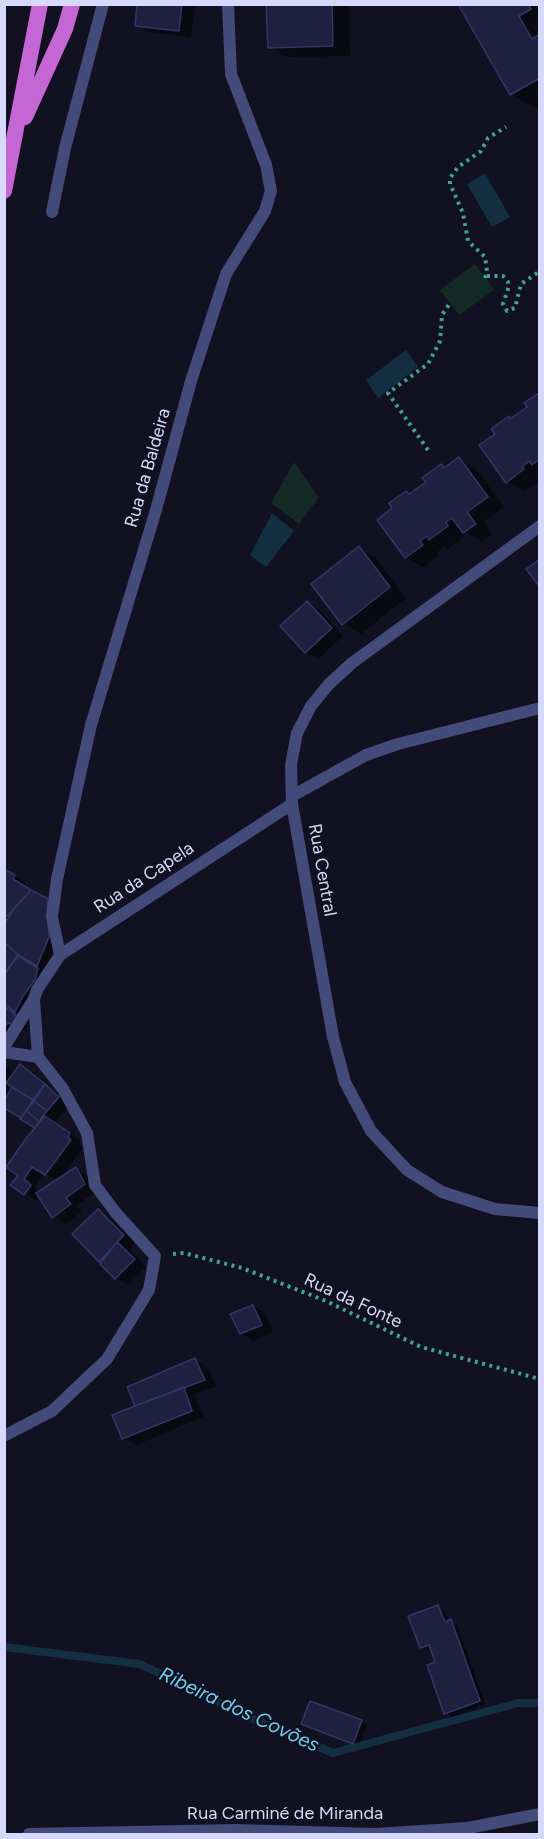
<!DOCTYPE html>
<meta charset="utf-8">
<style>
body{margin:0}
#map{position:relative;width:544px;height:1839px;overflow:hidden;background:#111121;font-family:Figtree,sans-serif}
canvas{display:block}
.frame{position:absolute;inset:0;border:6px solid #d6d9f9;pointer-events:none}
</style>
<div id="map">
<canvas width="544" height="1839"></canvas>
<div class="frame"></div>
</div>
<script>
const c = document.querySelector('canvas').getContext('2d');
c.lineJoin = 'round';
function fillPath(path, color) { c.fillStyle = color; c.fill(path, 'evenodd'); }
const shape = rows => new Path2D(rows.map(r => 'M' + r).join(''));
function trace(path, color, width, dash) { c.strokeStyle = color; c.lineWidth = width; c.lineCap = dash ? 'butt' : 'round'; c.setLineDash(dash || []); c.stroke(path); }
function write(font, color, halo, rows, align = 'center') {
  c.font = font + ' Figtree,sans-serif'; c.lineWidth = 4.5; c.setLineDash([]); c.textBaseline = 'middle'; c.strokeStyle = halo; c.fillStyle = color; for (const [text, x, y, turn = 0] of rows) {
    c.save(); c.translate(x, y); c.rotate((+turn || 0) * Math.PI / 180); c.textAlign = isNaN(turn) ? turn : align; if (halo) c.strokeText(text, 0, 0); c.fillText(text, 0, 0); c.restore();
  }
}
const green = shape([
 [475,264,494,290,459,315,440,290],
 [294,462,319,497,299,524,271,503]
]);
const water = shape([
 [485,173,510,217,492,227,467,184],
 [406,350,418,367,378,398,366,380],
 [272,513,294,531,266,567,250,555]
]);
const shadow = shape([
 [153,4,195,4,191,37,148,32,136,25],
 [268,4,349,4,350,56,287,57,269,47],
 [465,4,534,4,540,8,540,108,537,109,511,94],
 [540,394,540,481,525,491,507,481,497,434,509,418,512,420,529,407],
 [459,459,476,469,504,507,483,522,492,534,482,542,460,529,465,536,448,549,444,546,437,552,439,555,423,567,406,557,410,495,428,482,441,466,446,469],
 [359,548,376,558,406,598,361,634,343,623],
 [307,603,319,610,343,636,318,659,306,652,282,626],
 [4,870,26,883,24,887,59,907,61,945,47,987,35,1003,28,1018,4,1003],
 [4,1009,26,1022,29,1026,26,1031,20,1029,4,1040],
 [4,1066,16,1073,21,1066,33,1073,70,1104,55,1123,81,1141,80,1145,83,1148,59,1180,76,1169,88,1176,97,1191,77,1205,82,1211,66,1224,54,1217,40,1196,37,1201,13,1185,20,1176,37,1128,4,1106,9,1096,4,1093],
 [42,1088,44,1089,31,1108,27,1106],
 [44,1173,58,1181,41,1192,35,1187],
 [98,1211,111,1218,135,1243,129,1249,146,1267,128,1285,116,1278,100,1260],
 [253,1306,265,1313,273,1332,253,1341,241,1333],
 [195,1360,207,1367,216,1386,195,1394,203,1417,136,1445,123,1438,137,1407,129,1388],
 [438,1606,444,1610,449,1622,457,1624,485,1704,452,1717,446,1713,437,1663,432,1649,427,1650,421,1647],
 [361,1722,367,1725,359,1746,303,1724]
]);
const stream = shape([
 [4,1647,140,1664,257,1721,333,1753,518,1703,540,1703]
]);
const building = shape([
 [137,4,182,4,179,31,135,26,137,4],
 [266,4,332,4,333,46,268,48,266,4],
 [462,4,528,4,531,9,519,16,532,39,540,34,540,78,510,95,459,6,462,4],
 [540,392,540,459,532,465,529,461,522,467,524,469,506,483,479,445,495,434,491,429,509,416,510,419,527,407,524,403,540,392],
 [459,457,488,497,467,512,476,524,463,533,452,518,446,522,448,526,429,540,427,536,420,541,423,545,405,558,377,520,392,508,389,503,406,491,409,494,426,482,422,478,441,464,444,468,459,457],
 [359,546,390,587,342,625,311,584,359,546],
 [540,559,540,587,526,569,540,559],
 [307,601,332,628,305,653,280,626,307,601],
 [4,869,15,875,13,879,31,890,14,909,4,924,4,869],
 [31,890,47,898,49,937,37,966,18,955,4,942,4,919,31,890],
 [4,942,18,955,4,974,4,942],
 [18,956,38,968,35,980,23,996,15,1012,4,1004,4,975,18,956],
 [4,1007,14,1013,18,1018,13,1025,8,1023,4,1028,4,1007],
 [20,1064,45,1084,33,1100,6,1083,20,1064],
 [45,1084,59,1097,47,1111,34,1101,45,1084],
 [12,1087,33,1100,21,1118,4,1108,4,1101,12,1087],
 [34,1101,47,1111,39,1121,26,1111,34,1101],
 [26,1111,39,1121,35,1128,20,1119,26,1111],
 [45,1116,70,1133,68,1137,71,1140,45,1175,32,1167,24,1179,31,1185,24,1195,10,1185,18,1176,6,1167,27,1137,45,1116],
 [76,1167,85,1184,66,1198,71,1204,52,1218,36,1193,76,1167],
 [98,1209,124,1235,99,1262,72,1234,98,1209],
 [117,1242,135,1259,115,1279,100,1264,117,1242],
 [253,1305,262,1325,240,1334,230,1314,253,1305],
 [195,1358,205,1380,135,1406,127,1387,195,1358],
 [184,1387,192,1411,122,1439,112,1415,184,1387],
 [438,1605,445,1622,451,1619,480,1701,444,1714,427,1665,435,1662,429,1645,420,1648,408,1616,438,1605],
 [310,1701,362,1720,353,1744,301,1724,310,1701]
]);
const path = shape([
 [487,276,503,276,508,282,509,286,503,304,507,311,515,308,521,284,540,271],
 [485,278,487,271,485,257,468,241,463,213,450,184,450,178,458,167,481,151,488,138,506,127],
 [428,450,388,393,428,364,440,341,442,315,450,303],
 [173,1254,184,1253,242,1268,326,1301,421,1347,540,1379]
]);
const minor = shape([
 [52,212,65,148,103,4],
 [292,796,366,755,398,744,540,708],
 [60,955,52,917,57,879,91,725,156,510,191,381,226,274,265,211,271,191,266,165,231,74,228,4],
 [4,1047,34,999],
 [4,1052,38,1057],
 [4,1436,52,1411,107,1359,149,1290,155,1256,116,1213,95,1185,87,1133,63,1089,38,1057,34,999,37,990,60,955,292,804],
 [29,1834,236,1830,375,1834,468,1828,540,1814]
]);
const tertiary = shape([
 [540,526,352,663,329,684,311,706,297,733,291,765,292,804,333,1037,345,1082,371,1131,407,1170,442,1192,495,1209,540,1213]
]);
const trunk = shape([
 [25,117,65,29,72,4],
 [4,191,40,4]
]);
const streetNames = [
 ["Rua da Baldeira",148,468,-74],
 ["Rua Central",322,870,80],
 ["Rua da Capela",144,878,-33],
 ["Rua da Fonte",353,1301,25],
 ["Rua Carminé de Miranda",285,1814]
];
const waterNames = [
 ["Ribeira dos Covões",239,1710,25]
];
fillPath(green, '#142a24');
fillPath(water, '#142f41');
fillPath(shadow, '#0007');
trace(stream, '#142f41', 8);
fillPath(building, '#1f1f3f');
trace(building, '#343568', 1.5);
trace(path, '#3fa489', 4, [3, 4.5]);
trace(minor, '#424b79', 12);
trace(tertiary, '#424b79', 12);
trace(trunk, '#c466d4', 16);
write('18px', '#d6d9f9', '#111121', streetNames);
write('italic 20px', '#72cdeb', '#111121', waterNames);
</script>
